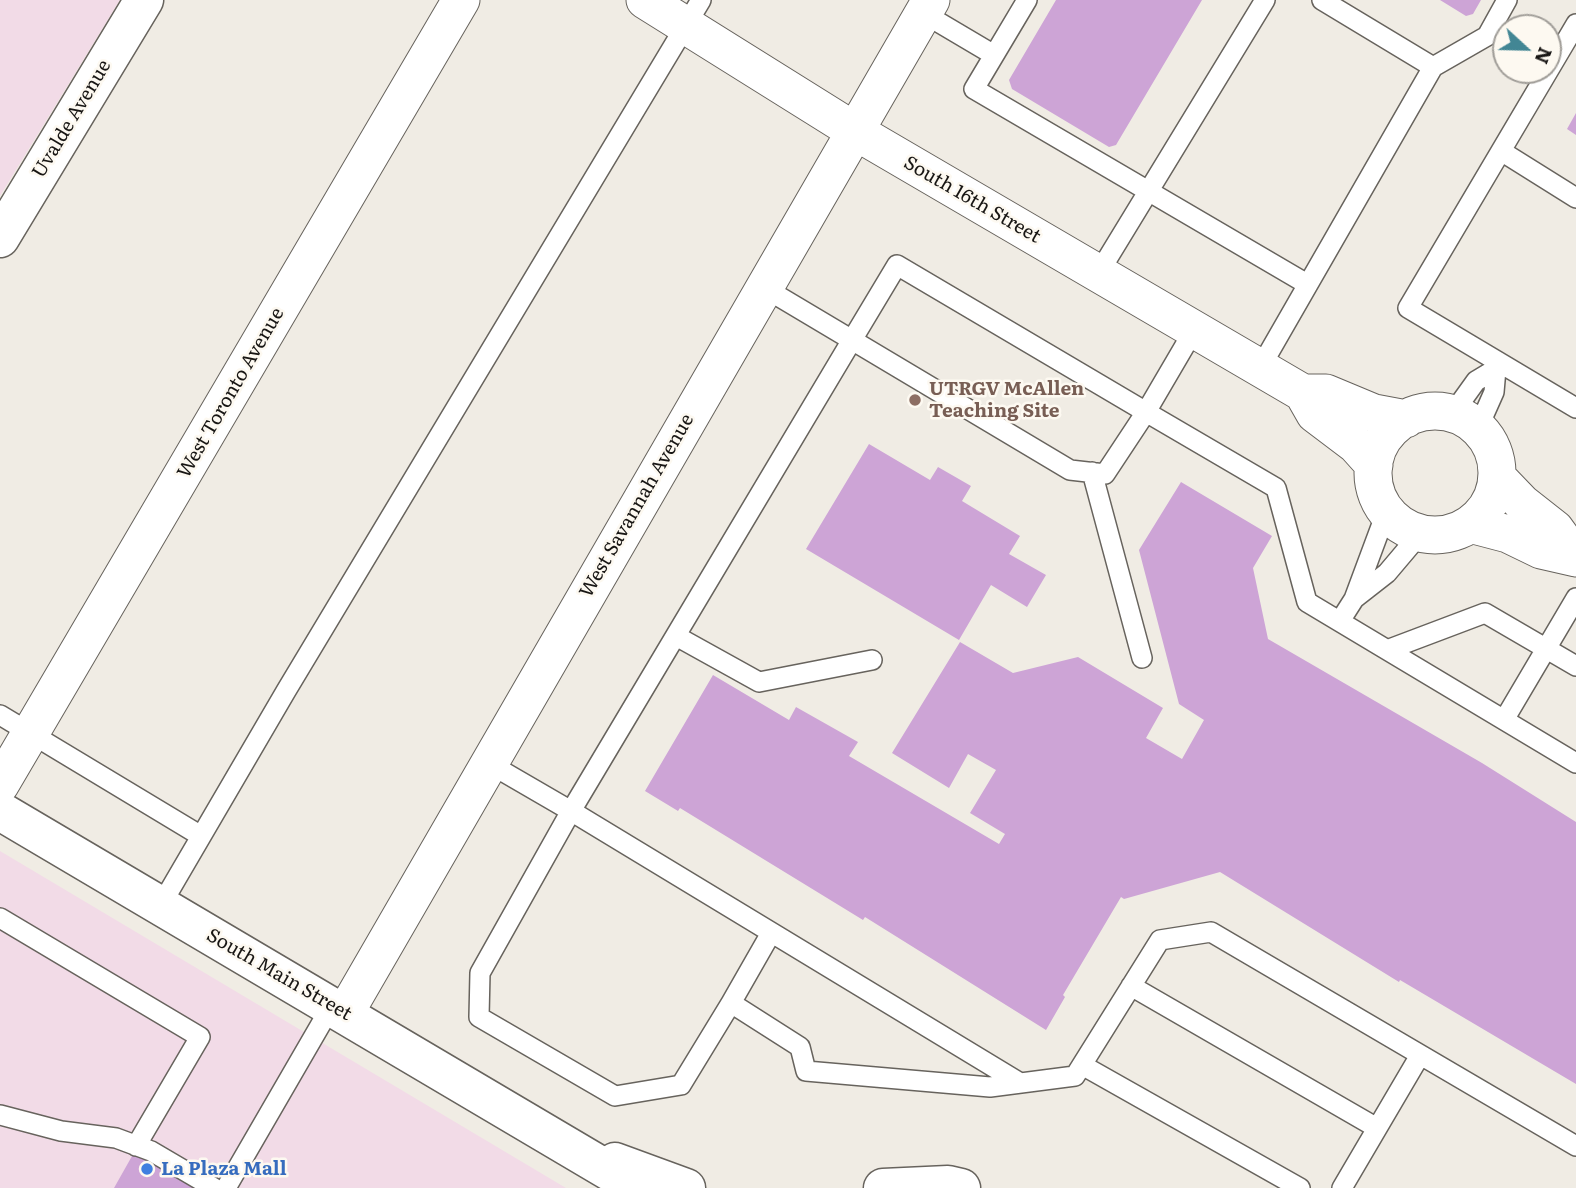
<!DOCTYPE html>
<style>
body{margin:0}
#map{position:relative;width:1576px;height:1188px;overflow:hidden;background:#f0ece4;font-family:Literata,serif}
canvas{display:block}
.north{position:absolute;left:1492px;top:14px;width:70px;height:70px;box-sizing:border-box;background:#fdf9f1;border:2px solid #a19e99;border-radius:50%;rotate:112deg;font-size:19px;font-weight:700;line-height:28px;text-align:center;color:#181614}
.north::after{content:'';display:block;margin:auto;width:24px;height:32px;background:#428694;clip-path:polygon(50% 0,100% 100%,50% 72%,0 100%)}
</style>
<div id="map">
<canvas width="1576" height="1188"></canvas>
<div class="north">N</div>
</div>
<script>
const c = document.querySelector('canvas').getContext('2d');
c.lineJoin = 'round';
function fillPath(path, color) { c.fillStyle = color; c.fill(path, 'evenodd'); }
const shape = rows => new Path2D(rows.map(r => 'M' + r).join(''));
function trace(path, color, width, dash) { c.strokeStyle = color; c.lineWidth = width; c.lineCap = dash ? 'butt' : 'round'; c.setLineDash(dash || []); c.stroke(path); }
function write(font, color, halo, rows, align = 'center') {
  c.font = font + ' Literata,serif'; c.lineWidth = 5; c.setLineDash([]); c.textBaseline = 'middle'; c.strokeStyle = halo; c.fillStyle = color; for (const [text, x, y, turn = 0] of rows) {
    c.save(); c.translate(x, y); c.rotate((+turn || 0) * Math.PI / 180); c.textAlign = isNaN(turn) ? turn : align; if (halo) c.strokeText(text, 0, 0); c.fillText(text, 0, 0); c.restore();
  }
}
const commercial = shape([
 [0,0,120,0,0,196],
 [0,851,566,1188,0,1188]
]);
const building = shape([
 [1056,0,1202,0,1116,145,1109,147,1012,89,1009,80],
 [1440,0,1481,0,1473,14,1466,16],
 [1576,113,1576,135,1567,129],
 [869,444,930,480,938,467,971,486,962,501,1020,536,1009,554,1046,575,1027,607,991,585,959,640,806,549],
 [1181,482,1272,536,1253,568,1268,639,1482,763,1576,822,1576,1084,1400,980,1399,982,1220,872,1124,899,1121,897,1063,995,1065,997,1046,1030,865,917,863,920,680,808,678,811,645,791,713,675,789,720,796,707,858,742,849,756,999,844,1005,834,970,813,996,770,968,754,949,788,892,753,960,642,1013,673,1078,657,1163,708,1146,738,1182,759,1204,720,1179,704,1139,550],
 [136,1149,201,1188,114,1188]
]);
const service = shape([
 [1027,0,974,89,1307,284],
 [1322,0,1433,67],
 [923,13,994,55],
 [1576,24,1408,308,1576,408],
 [1501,151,1576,198],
 [1098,274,1265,0],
 [763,287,852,340,1070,470,1105,474,1146,412,897,265,852,340,571,811,1020,1083],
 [1194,330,1146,412,1276,488,1307,602,1576,763],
 [1260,368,1433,67,1487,36,1507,0],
 [1453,413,1476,381,1496,369],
 [1478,428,1494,392,1496,369,1499,362],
 [1092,472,1142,658],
 [1355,598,1387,573,1420,534],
 [1340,621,1354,599,1386,513],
 [676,636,759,682,872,660],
 [1387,650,1485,613,1576,666],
 [0,715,201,836],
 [1504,720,1576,598],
 [490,764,571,811,480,973,479,1017,615,1096,681,1085,731,1003,800,1047,806,1071,990,1087,1075,1076,1160,940,1211,932,1576,1146],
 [161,905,286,691,701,0],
 [0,918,200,1037,136,1146],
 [1131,986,1377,1128],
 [731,1003,771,933],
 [1082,1065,1300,1188],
 [0,1115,61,1131,116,1138,151,1151,214,1188],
 [226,1188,332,1005],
 [1342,1188,1419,1057]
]);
const minor = shape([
 [645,0,853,130,1303,393,1315,414,1356,445,1374,465],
 [1303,393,1326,393,1374,413,1406,419],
 '1373 473a62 62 0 1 1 124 0a62 62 0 1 1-124 0Z',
 [1497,477,1522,503,1555,529,1576,558],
 [1470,524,1508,534,1541,550,1576,558],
 [0,785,461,0],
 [345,1013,931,0]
]);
const tertiary = shape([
 [0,238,144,0],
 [0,811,638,1188],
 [615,1162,686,1188],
 [883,1188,948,1185,961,1188]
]);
const markers = [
 [915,400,7,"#8d6e63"],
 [147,1169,7,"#3f7fe0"]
];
const streetNames = [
 ["Uvalde Avenue",72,119,-59],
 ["South 16th Street",972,200,30],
 ["West Toronto Avenue",231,393,-60],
 ["West Savannah Avenue",637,506,-60],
 ["South Main Street",279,975,30]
];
const educationNames = [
 ["UTRGV McAllen",929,389],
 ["Teaching Site",929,411]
];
const shopNames = [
 ["La Plaza Mall",161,1169]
];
fillPath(commercial, '#f2dbe7');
fillPath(building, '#cda4d6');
trace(service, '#67635d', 22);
trace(minor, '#67635d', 39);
trace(tertiary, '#67635d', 41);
trace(service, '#fff', 19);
trace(minor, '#fff', 37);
trace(tertiary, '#fff', 38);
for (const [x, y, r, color] of markers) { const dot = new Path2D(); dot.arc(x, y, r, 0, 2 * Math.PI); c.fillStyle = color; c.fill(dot); trace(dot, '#fdf9f1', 2.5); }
write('19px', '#181614', '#fdf9f1', streetNames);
write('bold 19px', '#785e54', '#fdf9f1', educationNames, 'left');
write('bold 19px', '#366cbe', '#fdf9f1', shopNames, 'left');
</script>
